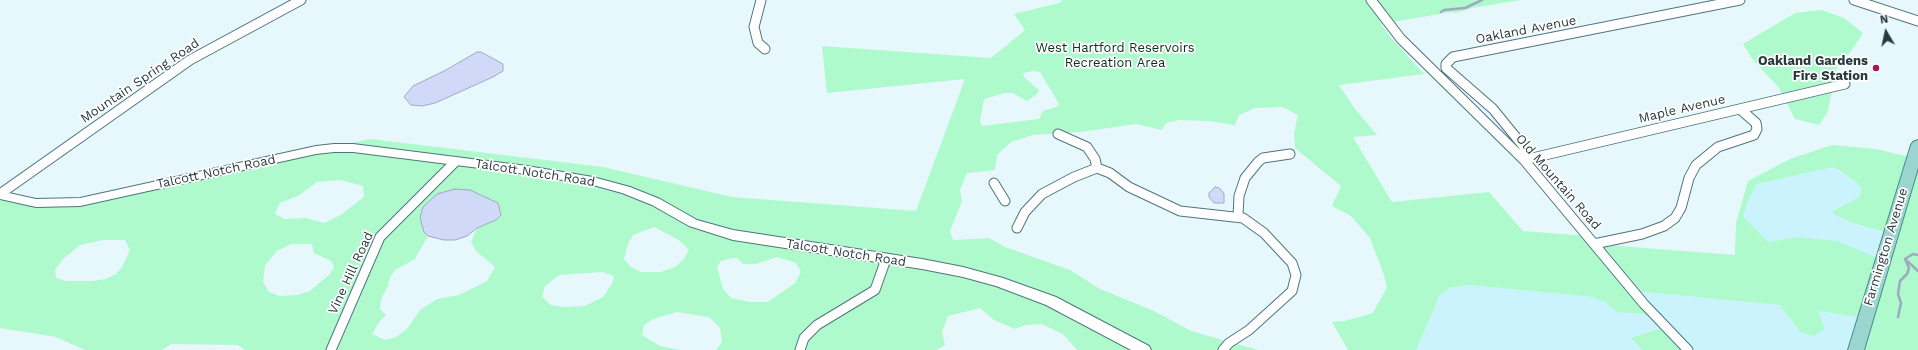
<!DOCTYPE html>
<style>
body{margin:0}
#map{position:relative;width:1918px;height:350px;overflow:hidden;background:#e7f8fc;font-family:"Work Sans",sans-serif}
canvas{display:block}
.north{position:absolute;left:1866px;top:12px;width:40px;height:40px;-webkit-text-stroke:3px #fff;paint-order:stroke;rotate:351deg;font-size:11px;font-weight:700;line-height:16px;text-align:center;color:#293a3f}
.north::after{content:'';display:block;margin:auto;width:14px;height:18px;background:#293a3f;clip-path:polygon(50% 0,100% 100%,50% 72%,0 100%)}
</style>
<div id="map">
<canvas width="1918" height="350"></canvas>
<div class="north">N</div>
</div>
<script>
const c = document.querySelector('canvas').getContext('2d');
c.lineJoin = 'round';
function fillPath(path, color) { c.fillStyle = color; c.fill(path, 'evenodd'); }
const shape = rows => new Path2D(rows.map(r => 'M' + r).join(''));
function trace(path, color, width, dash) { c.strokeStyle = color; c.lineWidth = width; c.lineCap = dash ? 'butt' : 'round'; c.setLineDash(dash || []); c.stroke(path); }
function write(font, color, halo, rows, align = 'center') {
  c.font = font + ' "Work Sans",sans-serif'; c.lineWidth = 3.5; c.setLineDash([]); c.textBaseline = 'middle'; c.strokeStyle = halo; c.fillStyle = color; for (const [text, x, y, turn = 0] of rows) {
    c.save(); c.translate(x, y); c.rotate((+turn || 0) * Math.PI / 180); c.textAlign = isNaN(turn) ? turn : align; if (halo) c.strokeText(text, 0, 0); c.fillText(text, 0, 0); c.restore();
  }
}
const built = shape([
 [1834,167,1856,182,1862,190,1859,197,1833,211,1856,224,1890,235,1882,260,1796,237,1768,242,1743,216,1749,198,1757,184],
 [1469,285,1593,297,1606,303,1617,312,1633,291,1780,305,1800,332,1825,329,1818,311,1865,318,1856,350,1688,350,1664,327,1631,338,1642,350,1416,350,1440,295,1450,288]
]);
const green = shape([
 [1062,0,1521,0,1472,8,1456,13,1451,12,1381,24,1392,39,1424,74,1339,85,1355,109,1377,135,1353,137,1392,202,1489,192,1523,231,1587,236,1594,244,1735,255,1736,223,1748,181,1790,159,1832,145,1876,149,1914,158,1918,145,1918,350,1857,350,1865,318,1818,311,1825,329,1814,336,1800,332,1780,305,1633,291,1654,315,1617,312,1606,303,1593,297,1469,285,1450,288,1440,295,1416,350,1348,350,1332,322,1345,321,1373,313,1387,287,1383,272,1370,238,1351,216,1332,206,1341,186,1295,148,1294,133,1298,115,1282,107,1255,108,1239,115,1235,125,1209,121,1179,120,1166,123,1162,130,1136,124,1080,132,1033,135,1011,142,997,155,995,170,967,173,960,190,962,201,950,231,953,240,989,238,1005,247,1070,270,1100,289,1154,311,1191,331,1258,350,1077,350,1064,335,1042,324,1025,325,1015,329,994,320,980,308,948,316,942,332,945,345,936,350,716,350,722,342,720,328,709,317,677,312,653,319,644,325,642,335,660,346,680,350,245,350,238,345,171,344,162,350,85,350,56,337,0,328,0,195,51,204,371,139,603,167,732,197,916,211,965,79,827,93,822,46,991,58,1025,30,1014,14,1059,3],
 [1033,71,1040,72,1059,104,1056,107,1043,111,1039,119,982,126,980,121,984,99,1005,93,1013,93,1027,101,1037,94,1039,90,1024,77,1023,73],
 [1834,167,1856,182,1862,190,1859,197,1833,211,1833,214,1856,224,1890,234,1882,260,1837,241,1796,237,1768,242,1743,216,1749,198,1757,184],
 [340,180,363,186,364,197,339,216,324,223,306,218,285,219,275,214,280,203,298,196,317,182],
 [470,190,498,203,496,220,477,228,471,242,476,251,495,267,487,281,459,295,437,299,420,310,407,329,396,337,385,340,372,334,379,322,386,315,380,309,381,299,388,286,390,277,395,270,415,259,428,236,424,232,423,207,437,194],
 [654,227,679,240,689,250,684,259,675,267,661,272,641,272,631,267,624,259,628,244,633,235],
 [103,240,125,240,130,250,122,267,116,274,106,279,93,281,66,281,56,278,55,270,63,259,80,245],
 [291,244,312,244,314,253,331,261,334,267,330,274,310,291,297,295,279,296,269,292,263,282,265,265,277,251],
 [777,257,796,263,801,272,795,283,768,302,750,302,731,298,723,289,717,267,721,261,732,258,737,258,743,264,756,264],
 [603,272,614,276,612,284,603,297,585,306,564,307,551,305,542,297,545,286,559,275],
 [1822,10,1844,18,1863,33,1851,51,1837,66,1828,111,1819,125,1795,119,1779,88,1753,60,1743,44,1795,13],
 [1664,327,1688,350,1642,350,1631,338]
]);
const water = shape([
 [477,52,481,52,503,64,503,71,493,77,435,103,422,106,411,105,404,97,413,86,446,70,477,52],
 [1215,187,1219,188,1224,193,1224,203,1214,203,1209,197,1209,193,1215,187],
 [455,189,470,190,498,203,501,215,496,220,477,228,467,236,455,240,444,240,428,236,424,232,420,218,423,207,437,194,455,189]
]);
const stream = shape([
 [1441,12,1444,10,1465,8,1482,0],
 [1918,255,1913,254,1905,259,1918,271],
 [1898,317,1901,303,1898,294,1900,281,1907,274,1909,268,1905,259]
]);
const street = shape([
 [761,0,754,27,758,43,765,49],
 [1371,0,1401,39,1524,160,1644,304,1688,350],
 [1740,0,1453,57,1446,64,1446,68,1493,109,1524,147,1524,160,1845,84],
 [1854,0,1918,21],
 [1058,134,1087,147,1095,159,1097,168],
 [1097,168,1110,173,1129,187,1180,211,1243,218,1264,233,1292,263,1296,275,1292,291,1249,330,1229,343,1223,350],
 [994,183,1005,201],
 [0,194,190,60,301,0],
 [1238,216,1239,196,1245,178,1258,162,1263,158,1290,154],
 [1017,228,1025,212,1042,194,1074,177,1097,168],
 [1594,244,1642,234,1664,226,1675,218,1681,208,1689,178,1696,165,1718,147,1754,135,1757,129,1756,123,1740,109],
 [331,350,380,237,455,162],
 [800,350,804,338,817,325,875,290,886,259]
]);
const secondary = shape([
 [334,144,353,144,527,166,593,177,630,187,660,199,697,220,733,230,922,259,963,267,1003,278,1056,297,1149,346,1151,350,1131,350,1046,305,996,286,963,277,922,269,733,240,689,226,652,205,622,193,593,185,527,174,353,152,334,152,316,154,80,206,36,207,0,199,0,191,36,199,80,198,316,146,334,144]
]);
const primary = shape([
 [1918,140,1918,168,1864,350,1848,350,1911,145,1913,142,1918,140]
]);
const markers = [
 [1876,68,4,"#a51454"]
];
const streetNames = [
 ["Oakland Avenue",1526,30,-11],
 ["Mountain Spring Road",140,81,-34],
 ["Maple Avenue",1682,109,-13],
 ["Talcott Notch Road",216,172,-12],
 ["Talcott Notch Road",535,173,9],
 ["Old Mountain Road",1558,182,49],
 ["Farmington Avenue",1886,247,-73],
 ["Talcott Notch Road",846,253,9],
 ["Vine Hill Road",351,273,-65]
];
const parkNames = [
 ["West Hartford Reservoirs",1115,48],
 ["Recreation Area",1115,63]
];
const poiNames = [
 ["Oakland Gardens",1868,61],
 ["Fire Station",1868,76]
];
fillPath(built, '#caf3fe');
fillPath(green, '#aefacc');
fillPath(water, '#d1d9f9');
trace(water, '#9fa9c1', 1);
trace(stream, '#9fa9c1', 2.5);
trace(street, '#4e757f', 11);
trace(secondary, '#4e757f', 2);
trace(primary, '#468d88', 2);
trace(street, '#fff', 9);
fillPath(secondary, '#fff');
fillPath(primary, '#9ad5cf');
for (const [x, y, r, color] of markers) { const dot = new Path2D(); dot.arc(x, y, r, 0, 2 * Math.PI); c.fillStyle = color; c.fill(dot); trace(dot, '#fff', 1.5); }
write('13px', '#293a3f', '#fff', streetNames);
write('13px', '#0a311d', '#fff', parkNames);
write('bold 13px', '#293a3f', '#fff', poiNames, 'right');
</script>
